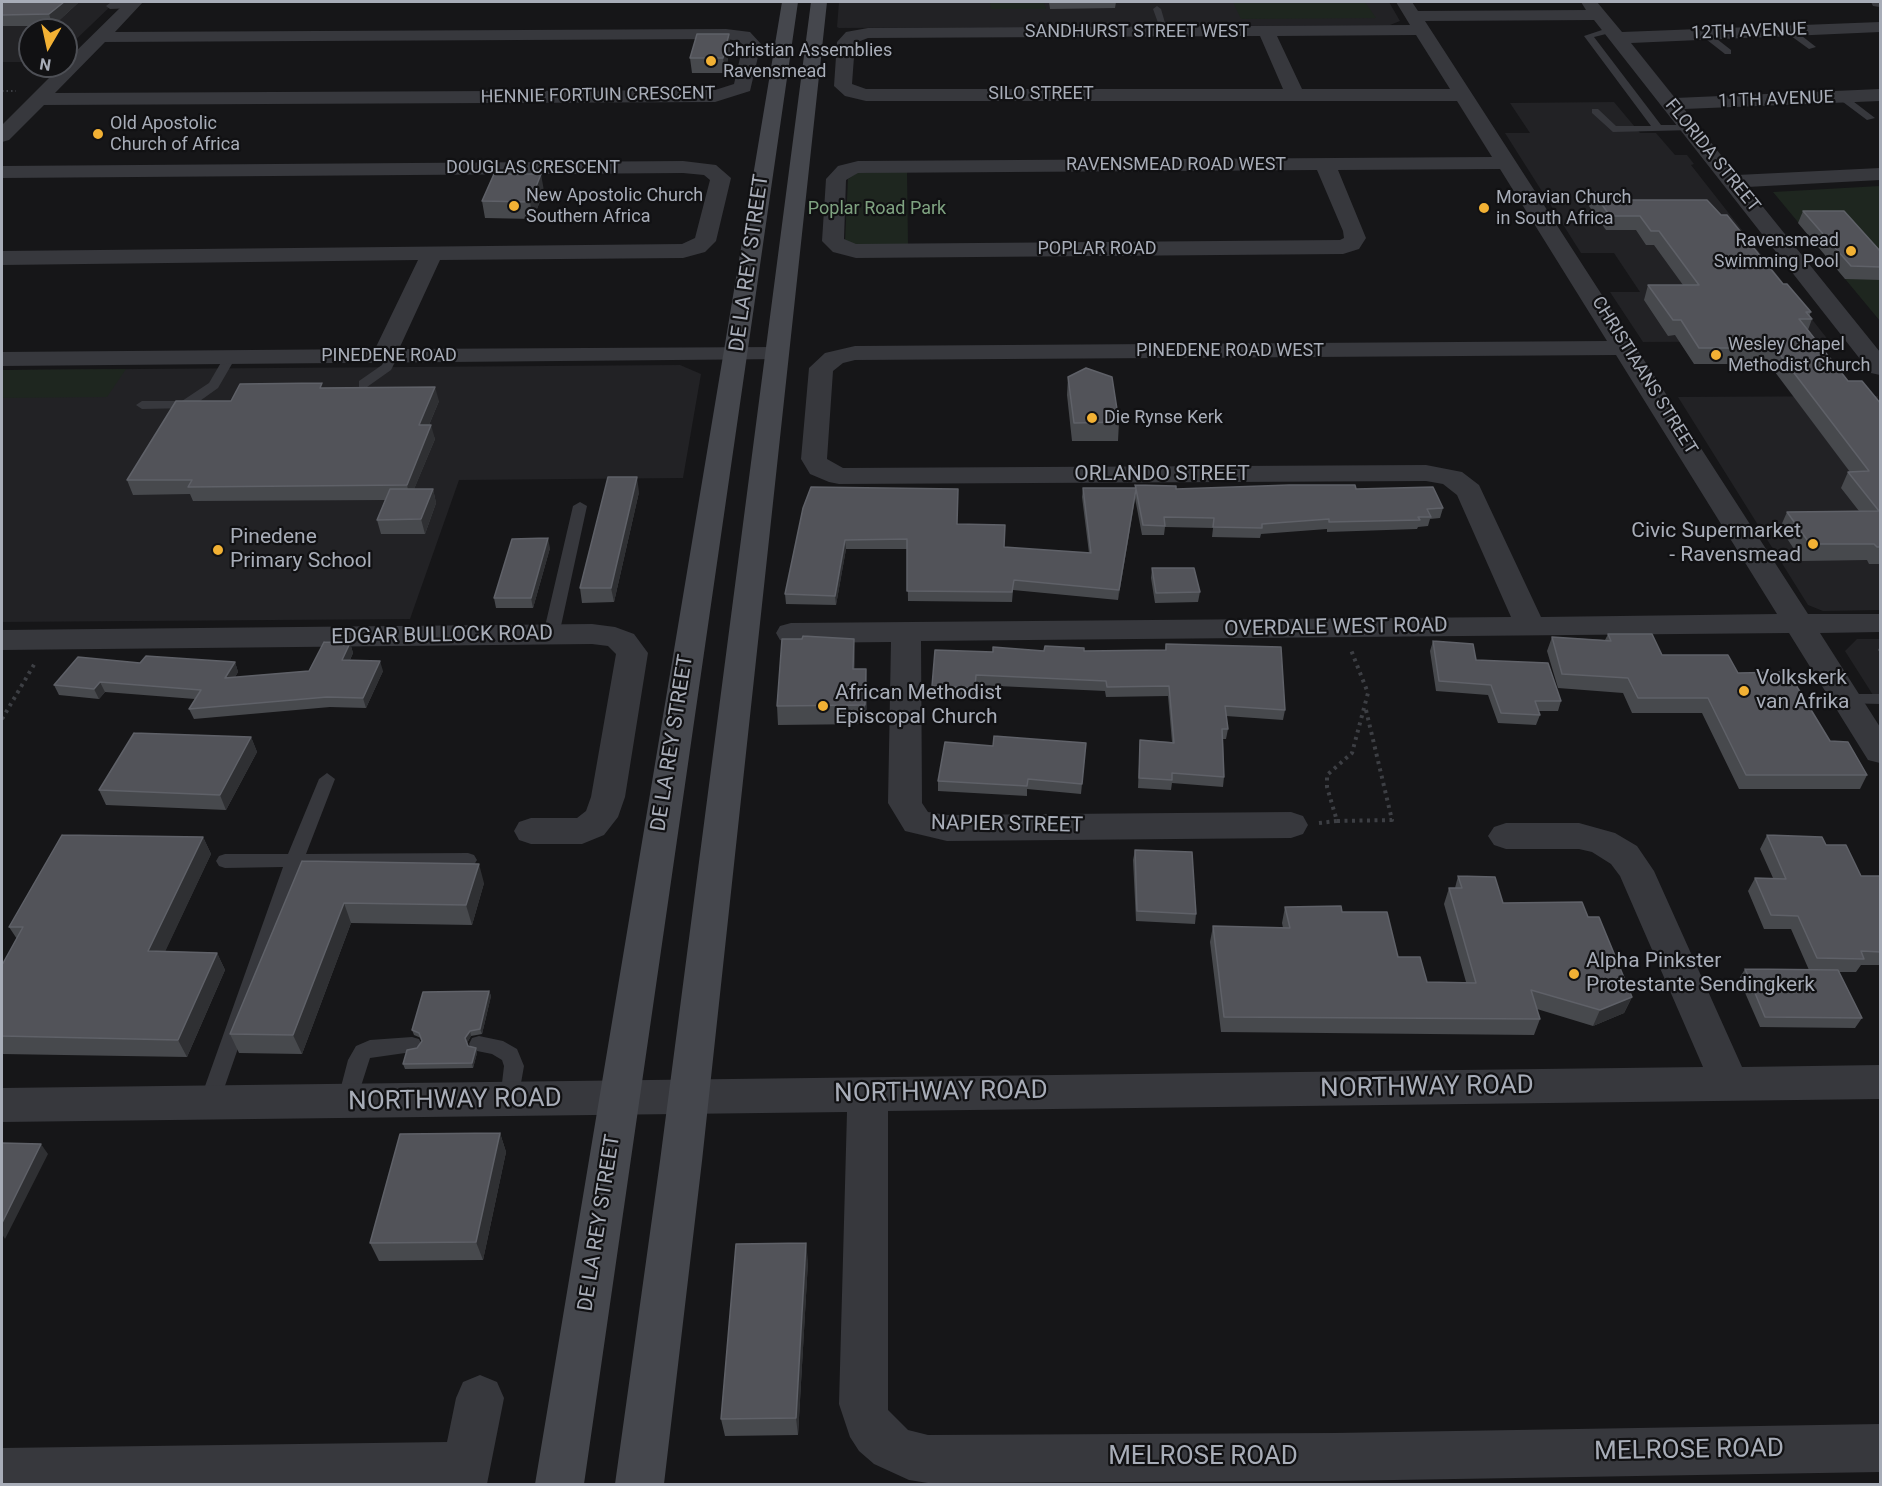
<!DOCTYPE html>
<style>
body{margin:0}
#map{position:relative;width:1882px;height:1486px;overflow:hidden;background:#161618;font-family:Roboto,sans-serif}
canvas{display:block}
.frame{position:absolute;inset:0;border:3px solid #a8adb8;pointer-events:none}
.north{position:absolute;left:18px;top:18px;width:60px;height:60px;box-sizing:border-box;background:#111113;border:2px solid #4d4f55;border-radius:50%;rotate:189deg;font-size:16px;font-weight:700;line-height:24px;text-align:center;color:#a8adb8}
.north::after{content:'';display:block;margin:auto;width:21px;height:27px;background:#f2b134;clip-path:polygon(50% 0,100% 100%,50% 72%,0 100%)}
</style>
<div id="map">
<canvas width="1882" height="1486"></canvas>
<div class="frame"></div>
<div class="north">N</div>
</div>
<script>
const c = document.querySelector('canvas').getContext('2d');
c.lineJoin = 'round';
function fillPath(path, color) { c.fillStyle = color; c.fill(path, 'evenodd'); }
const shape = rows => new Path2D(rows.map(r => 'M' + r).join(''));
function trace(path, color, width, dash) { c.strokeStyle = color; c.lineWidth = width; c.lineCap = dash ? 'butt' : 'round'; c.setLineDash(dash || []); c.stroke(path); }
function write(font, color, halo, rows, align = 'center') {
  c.font = font + ' Roboto,sans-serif'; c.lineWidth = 4.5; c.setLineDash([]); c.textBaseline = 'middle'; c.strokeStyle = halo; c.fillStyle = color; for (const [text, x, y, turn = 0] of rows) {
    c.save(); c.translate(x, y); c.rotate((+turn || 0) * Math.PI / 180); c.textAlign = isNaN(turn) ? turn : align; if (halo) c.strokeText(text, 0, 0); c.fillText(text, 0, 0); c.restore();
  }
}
const built = shape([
 [2,2,115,2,66,49,66,30,30,30,30,62,2,62],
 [839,2,1389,2,1400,21,1390,25,839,28,837,27],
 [1614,102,1640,133,1656,133,1675,155,1687,155,1694,164,1691,165,1829,341,1643,342,1610,292,1640,292,1614,253,1581,253,1505,133,1530,133,1510,103],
 [680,365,701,374,683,478,459,480,410,619,2,622,2,370],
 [1878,396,1880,610,1823,611,1808,605,1678,397],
 [1857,639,1880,639,1880,706,1845,651]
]);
const green = shape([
 [990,2,1044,2,1046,9,991,9],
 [1233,2,1365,2,1376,18,1241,19],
 [907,171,908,245,858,246,845,241,848,179,857,173],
 [1880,186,1880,321,1773,192],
 [126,369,107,397,2,398,2,370]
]);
const pathFar1 = shape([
 [2,91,16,91]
]);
const path = shape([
 [2,719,35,663],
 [1337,821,1392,820,1366,710],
 [1319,823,1337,821,1327,787,1327,775,1352,753,1368,693,1351,650]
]);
const lane = shape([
 [131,3,134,8,110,9,106,6,110,3,131,3],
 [1157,6,1161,9,1168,33,1161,31,1153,9,1157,6],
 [1611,27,1614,28,1614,32,1594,37,1661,125,1690,125,1693,126,1693,130,1613,132,1592,113,1592,109,1598,109,1616,126,1651,126,1584,36,1611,27],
 [1787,29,1793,29,1816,47,1809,49,1787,33,1787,29],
 [1702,32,1708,32,1731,50,1731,54,1725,54,1702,36,1702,32],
 [1839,95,1845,95,1875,118,1867,120,1839,99,1839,95],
 [392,352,398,356,391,370,367,387,359,387,359,381,382,365,388,353,392,352],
 [230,353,236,357,218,388,190,408,142,409,136,405,142,401,182,401,209,383,226,354,230,353],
 [580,502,587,506,559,635,551,640,543,635,573,506,580,502],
 [1847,694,1880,694,1880,704,1841,703,1839,699,1847,694],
 [327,773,335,779,306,854,468,853,474,855,477,860,474,865,468,867,301,867,219,1103,216,1109,209,1112,202,1109,199,1103,283,867,225,868,219,866,216,861,219,856,225,854,288,854,319,779,327,773],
 [479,1036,503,1041,517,1049,524,1066,517,1106,510,1109,503,1106,500,1100,504,1066,502,1060,492,1054,472,1050,469,1044,472,1038,479,1036],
 [412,1037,419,1039,422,1045,419,1051,370,1058,354,1108,347,1111,340,1108,337,1102,348,1060,356,1046,370,1040,412,1037]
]);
const street = shape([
 [126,2,143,2,115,32,726,29,750,32,761,44,750,91,715,102,44,105,9,140,2,142,2,125,61,66,66,66,66,61,126,2],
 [726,39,739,41,743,45,734,84,715,90,55,93,105,42,726,39],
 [1396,2,1412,2,1418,11,1586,10,1581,2,1597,2,1622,32,1880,22,1880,32,1631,43,1675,98,1880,89,1880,101,1684,109,1737,175,1880,168,1880,180,1747,187,1880,352,1880,375,1871,373,1594,20,1425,21,1808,614,1880,614,1880,632,1820,633,1880,727,1880,763,1868,760,1789,633,921,641,922,803,928,812,947,815,1291,812,1303,816,1308,825,1303,834,1291,838,947,841,905,831,888,803,891,642,791,643,780,640,776,633,780,626,791,623,1511,617,1457,495,1443,484,1426,481,839,484,829,482,810,474,801,459,809,368,825,353,855,346,1607,341,1500,169,1338,170,1366,238,1359,249,1343,254,856,258,833,252,822,241,826,179,838,166,858,161,1492,157,1457,101,866,101,845,96,834,86,837,42,846,32,868,28,1410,25,1396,2],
 [1416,35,1450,89,1302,89,1277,36,1416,35],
 [1260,36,1283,89,866,89,852,84,855,43,868,38,1260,36],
 [1317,170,1343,231,1344,238,1340,240,856,244,844,239,846,180,858,173,1317,170],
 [1616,355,1777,614,1541,617,1479,485,1462,472,1426,465,843,468,827,459,833,371,843,363,855,360,1616,355],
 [1871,2,1880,2,1880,7,1873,6,1871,2],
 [683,161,716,165,731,178,716,241,705,252,683,258,440,260,399,349,776,347,785,349,788,354,785,359,2,366,2,352,375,349,418,260,2,265,2,251,682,244,695,238,710,180,704,175,683,173,2,178,2,166,683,161],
 [592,624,615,627,634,634,648,653,625,797,618,817,604,835,582,844,531,844,519,840,514,831,519,822,531,818,577,818,586,811,591,797,616,654,608,646,592,644,2,650,2,630,592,624],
 [1506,823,1579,823,1615,833,1637,846,1654,871,1742,1067,1880,1065,1880,1099,888,1111,888,1410,908,1430,928,1435,1334,1433,1880,1424,1880,1472,1334,1481,928,1483,909,1480,874,1464,859,1451,850,1437,839,1404,847,1112,2,1122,2,1088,1703,1067,1620,876,1611,864,1592,852,1579,849,1506,849,1494,845,1488,836,1494,827,1506,823],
 [480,1375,497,1382,504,1398,487,1484,2,1484,2,1448,447,1442,456,1398,463,1382,480,1375]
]);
const secondary = shape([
 [782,2,798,2,584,1484,535,1484,782,2],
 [811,2,827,2,702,1161,664,1484,615,1484,660,1161,811,2]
]);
const wall = shape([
 [2,2,79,2,53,26,2,26],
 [1049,2,1116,2,1115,8,1050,9],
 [729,34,730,49,725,73,692,73,690,58],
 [544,191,533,219,485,218,482,201],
 [1593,192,1632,200,1783,284,1811,312,1809,316,1812,319,1808,330,1848,381,1881,404,1881,564,1869,564,1867,560,1802,561,1780,528,1787,512,1859,511,1841,488,1848,472,1850,472,1769,364,1694,364,1675,335,1668,336,1644,300,1648,285,1683,285,1654,245,1646,245,1636,230,1606,230,1589,206],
 [1803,211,1881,252,1881,280,1845,279,1798,223],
 [1068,377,1119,422,1118,441,1072,441,1067,395],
 [324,388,439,401,429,425,435,439,414,489,433,489,436,503,425,534,381,534,377,520,385,500,193,501,190,494,133,495,127,480,231,401],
 [1135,485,1176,489,1356,489,1443,508,1440,518,1430,519,1428,526,1418,527,1417,529,1327,532,1327,529,1261,534,1260,538,1212,537,1213,528,1165,527,1164,535,1142,535,1135,498,1118,600,1013,590,1012,602,908,601,907,549,846,549,836,605,786,604,785,594,803,508,957,524,1004,547,1089,553,1082,497,1083,488,1135,488],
 [639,492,614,602,582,603,580,588],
 [550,548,533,608,496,608,494,598],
 [1152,568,1200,592,1198,602,1155,603,1151,578],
 [1608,634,1662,655,1738,673,1830,741,1867,775,1860,789,1739,789,1702,713,1632,713,1623,693,1558,688,1547,651,1552,637,1605,640],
 [1433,641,1561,701,1558,711,1538,711,1540,715,1536,725,1498,723,1488,695,1436,691,1430,651],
 [350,643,353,653,350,660,383,671,366,708,330,707,194,719,189,709,195,699,105,692,99,699,59,695,54,685,140,663,235,662,238,672,235,677,309,671],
 [1166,644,1285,710,1283,720,1226,716,1228,729,1226,739,1223,739,1224,777,1223,787,1172,783,1171,790,1138,788,1140,740,1172,742,1168,696,1106,697,1105,691,976,685,975,698,932,696,932,686,993,652,1165,650],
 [1881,645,1881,654,1878,650],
 [855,658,854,669,866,669,867,688,866,724,778,725,777,706],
 [251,737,257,752,226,810,106,805,99,790],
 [1086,743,1081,794,1027,789,1027,796,938,791,938,781,993,746],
 [1767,835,1826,845,1861,876,1881,876,1881,965,1861,965,1856,972,1839,972,1862,1018,1855,1028,1760,1027,1739,979,1745,969,1809,970,1791,929,1764,929,1748,891,1755,878,1773,878,1760,849],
 [203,837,211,854,165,951,217,953,225,970,187,1057,2,1054,2,965,17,939,9,927],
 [1135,850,1196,914,1195,924,1136,921,1133,860],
 [302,861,484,883,472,925,351,923,302,1054,239,1053,230,1034],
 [1458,876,1503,903,1588,917,1632,997,1624,1013,1593,1026,1537,1009,1540,1019,1534,1035,1221,1032,1210,942,1213,926,1283,928,1282,923,1285,907,1342,912,1398,957,1427,982,1466,982,1444,904,1449,888,1455,888],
 [489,991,491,996,482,1034,471,1036,467,1043,468,1046,476,1048,477,1053,473,1068,405,1069,403,1064,417,1048,422,1041,421,1038,414,1035,412,1030],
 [500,1133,506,1152,483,1260,379,1261,370,1243],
 [808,1261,798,1435,725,1436,721,1419]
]);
const shadedWall = shape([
 [64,2,79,2,53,26,49,14],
 [729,34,730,49,725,73,723,58],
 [541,174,544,191,533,219,530,202],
 [435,387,439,401,423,439,419,425],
 [431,425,435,439,410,499,407,485],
 [637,477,639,492,614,602,611,588],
 [433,489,436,503,425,534,421,519],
 [1136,489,1135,498,1118,600,1119,590],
 [548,538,550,548,533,608,531,598],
 [845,540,846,549,836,605,835,596],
 [854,639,855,658,854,688,853,669],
 [350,643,353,653,345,670,342,660],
 [380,661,383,671,366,708,363,698],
 [235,662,238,672,229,688,225,678],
 [866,669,867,688,866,724,865,705],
 [100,682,105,692,99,699,94,689],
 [251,737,257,752,226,810,220,795],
 [203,837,211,854,157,969,148,951],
 [479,864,484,883,472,925,466,905],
 [344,903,351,923,302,1054,293,1035],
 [217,953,225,970,187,1057,178,1040],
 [489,991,491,996,482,1034,480,1029],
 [1632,997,1624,1013,1593,1026,1600,1010],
 [470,1031,471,1036,467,1043,465,1038],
 [476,1048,477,1053,473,1068,472,1063],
 [500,1133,506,1152,483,1260,476,1242],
 [41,1144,48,1154,5,1239,2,1234,2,1223],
 [806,1243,808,1261,798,1435,796,1418]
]);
const building = shape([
 [2,2,64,2,49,14,2,15,2,2],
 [697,34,729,34,723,58,690,58,697,34],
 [494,174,541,174,530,202,482,201,494,174],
 [1593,192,1625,192,1632,200,1707,200,1721,215,1727,215,1783,284,1787,284,1811,312,1806,312,1812,319,1799,319,1848,381,1862,381,1881,404,1881,547,1877,547,1874,544,1810,544,1787,512,1879,511,1848,472,1869,471,1775,348,1699,348,1681,320,1673,320,1648,285,1699,285,1659,231,1651,231,1640,216,1610,216,1593,192],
 [1803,211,1844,211,1881,252,1881,267,1851,266,1803,211],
 [1086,368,1112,377,1119,422,1074,423,1068,377,1086,368],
 [322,383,320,388,435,387,419,425,431,425,407,485,188,487,192,480,127,480,176,401,231,401,240,384,322,383],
 [608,477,637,477,611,588,580,588,608,477],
 [1135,485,1176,486,1176,489,1289,485,1355,485,1356,489,1433,487,1443,508,1427,509,1431,517,1418,517,1420,520,1329,522,1329,519,1262,524,1262,528,1213,527,1214,518,1164,517,1165,526,1143,525,1136,489,1119,590,1014,580,1012,592,907,591,907,539,845,540,835,596,785,594,803,508,811,487,958,489,957,524,1005,525,1004,547,1091,553,1083,488,1136,488,1135,485],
 [390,489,433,489,421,519,377,520,390,489],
 [548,538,531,598,494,598,512,539,548,538],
 [1152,568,1194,568,1200,592,1156,593,1152,568],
 [1608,634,1652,634,1662,655,1728,655,1738,673,1788,672,1830,741,1848,742,1867,775,1746,775,1708,698,1638,698,1628,678,1562,674,1552,637,1611,641,1608,634],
 [803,636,854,639,853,669,866,669,865,705,777,706,782,639,802,639,803,636],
 [1433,641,1473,644,1476,660,1548,663,1561,701,1535,701,1540,715,1501,713,1491,685,1439,681,1433,641],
 [324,642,350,643,342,660,380,661,363,698,327,697,189,709,201,690,100,682,94,689,54,685,78,657,140,663,146,656,235,662,225,678,309,671,324,642],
 [1166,644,1281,647,1285,710,1225,706,1228,729,1222,729,1224,777,1172,773,1172,780,1139,778,1140,740,1174,743,1169,686,1107,687,1106,681,976,675,975,688,932,686,935,650,993,652,993,647,1044,651,1045,646,1084,648,1084,651,1166,650,1166,644],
 [134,733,251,737,220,795,99,790,134,733],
 [994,736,1086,743,1082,784,1028,779,1027,786,938,781,945,742,993,746,994,736],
 [62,835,203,837,148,951,217,953,178,1040,2,1036,2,965,23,927,9,927,62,835],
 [1767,835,1822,837,1826,845,1846,845,1861,876,1881,876,1881,952,1861,951,1864,959,1817,958,1798,916,1771,915,1755,878,1786,879,1767,835],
 [1135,850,1192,852,1196,914,1137,911,1135,850],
 [302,861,479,864,466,905,344,903,293,1035,230,1034,302,861],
 [1458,876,1495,877,1503,903,1582,902,1588,917,1599,917,1632,997,1600,1010,1531,990,1540,1019,1224,1017,1213,926,1290,928,1285,907,1341,906,1342,912,1387,912,1398,957,1420,957,1427,982,1476,983,1449,888,1462,888,1458,876],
 [1745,969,1838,970,1862,1018,1765,1017,1745,969],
 [489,991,480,1029,470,1031,465,1038,468,1046,476,1048,472,1063,403,1064,407,1050,417,1048,422,1041,419,1033,412,1030,423,992,489,991],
 [500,1133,476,1242,370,1243,400,1134,500,1133],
 [2,1143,41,1144,2,1223,2,1143],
 [806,1243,796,1418,721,1419,736,1244,806,1243]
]);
const markers = [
 [711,61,6,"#f2b134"],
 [98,134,6,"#f2b134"],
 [514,206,6,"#f2b134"],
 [1484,208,6,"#f2b134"],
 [1851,251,6,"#f2b134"],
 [1716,355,6,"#f2b134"],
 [1092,418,6,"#f2b134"],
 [1813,544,6,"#f2b134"],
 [218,550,6,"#f2b134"],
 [1744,691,6,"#f2b134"],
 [823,706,6,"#f2b134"],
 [1574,974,6,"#f2b134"]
];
const farStreetnames = [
 ["SANDHURST STREET WEST",1137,32],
 ["12TH AVENUE",1749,32,-2],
 ["SILO STREET",1041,94],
 ["HENNIE FORTUIN CRESCENT",598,96,-1],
 ["11TH AVENUE",1776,100,-2],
 ["FLORIDA STREET",1712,156,51],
 ["RAVENSMEAD ROAD WEST",1176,165],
 ["DOUGLAS CRESCENT",533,168],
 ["POPLAR ROAD",1097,249],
 ["PINEDENE ROAD WEST",1230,351],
 ["PINEDENE ROAD",389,356],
 ["CHRISTIAANS STREET",1644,376,58]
];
const farPoinames = [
 ["Christian Assemblies",723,51],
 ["Ravensmead",723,72],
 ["Old Apostolic",110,124],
 ["Church of Africa",110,145],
 ["New Apostolic Church",526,196],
 ["Southern Africa",526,217],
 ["Moravian Church",1496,198],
 ["in South Africa",1496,219],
 ["Ravensmead",1839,241,"right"],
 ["Swimming Pool",1839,262,"right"],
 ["Wesley Chapel",1728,345],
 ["Methodist Church",1728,366],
 ["Die Rynse Kerk",1104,418]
];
const farParknames = [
 ["Poplar Road Park",877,209]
];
const streetNames = [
 ["DE LA REY STREET",750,263,-82],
 ["ORLANDO STREET",1162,475],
 ["OVERDALE WEST ROAD",1336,628,-1],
 ["EDGAR BULLOCK ROAD",442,636,-1],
 ["DE LA REY STREET",673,743,-81],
 ["NAPIER STREET",1007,825,1],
 ["DE LA REY STREET",600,1223,-81]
];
const poiNames = [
 ["Civic Supermarket",1801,532,"right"],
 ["- Ravensmead",1801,556,"right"],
 ["Pinedene",230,538],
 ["Primary School",230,562],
 ["Volkskerk",1756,679],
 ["van Afrika",1756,703],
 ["African Methodist",835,694],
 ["Episcopal Church",835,718],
 ["Alpha Pinkster",1586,962],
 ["Protestante Sendingkerk",1586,986]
];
const nearStreetnames = [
 ["NORTHWAY ROAD",1427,1088,-1],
 ["NORTHWAY ROAD",941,1093,-1],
 ["NORTHWAY ROAD",455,1101,-1],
 ["MELROSE ROAD",1689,1451,-1],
 ["MELROSE ROAD",1203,1457]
];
fillPath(built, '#222225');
fillPath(green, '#1e261f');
trace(pathFar1, '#3d3f44', 2, [1.5, 3]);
trace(path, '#3d3f44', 4, [3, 4.5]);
fillPath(lane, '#37383d');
fillPath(street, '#37383d');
fillPath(secondary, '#45474d');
fillPath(wall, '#47494d');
fillPath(shadedWall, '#2f3033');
fillPath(building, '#525359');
trace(building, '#5f6168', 1.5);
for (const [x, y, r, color] of markers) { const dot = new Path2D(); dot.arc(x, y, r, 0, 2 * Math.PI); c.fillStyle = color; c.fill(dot); trace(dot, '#111113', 2); }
write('18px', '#a8adb8', '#111113', farStreetnames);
write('18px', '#a8adb8', '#111113', farPoinames, 'left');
write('18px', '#7fa381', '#111113', farParknames);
write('21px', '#a8adb8', '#111113', streetNames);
write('21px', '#a8adb8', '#111113', poiNames, 'left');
write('26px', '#a8adb8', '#111113', nearStreetnames);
</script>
